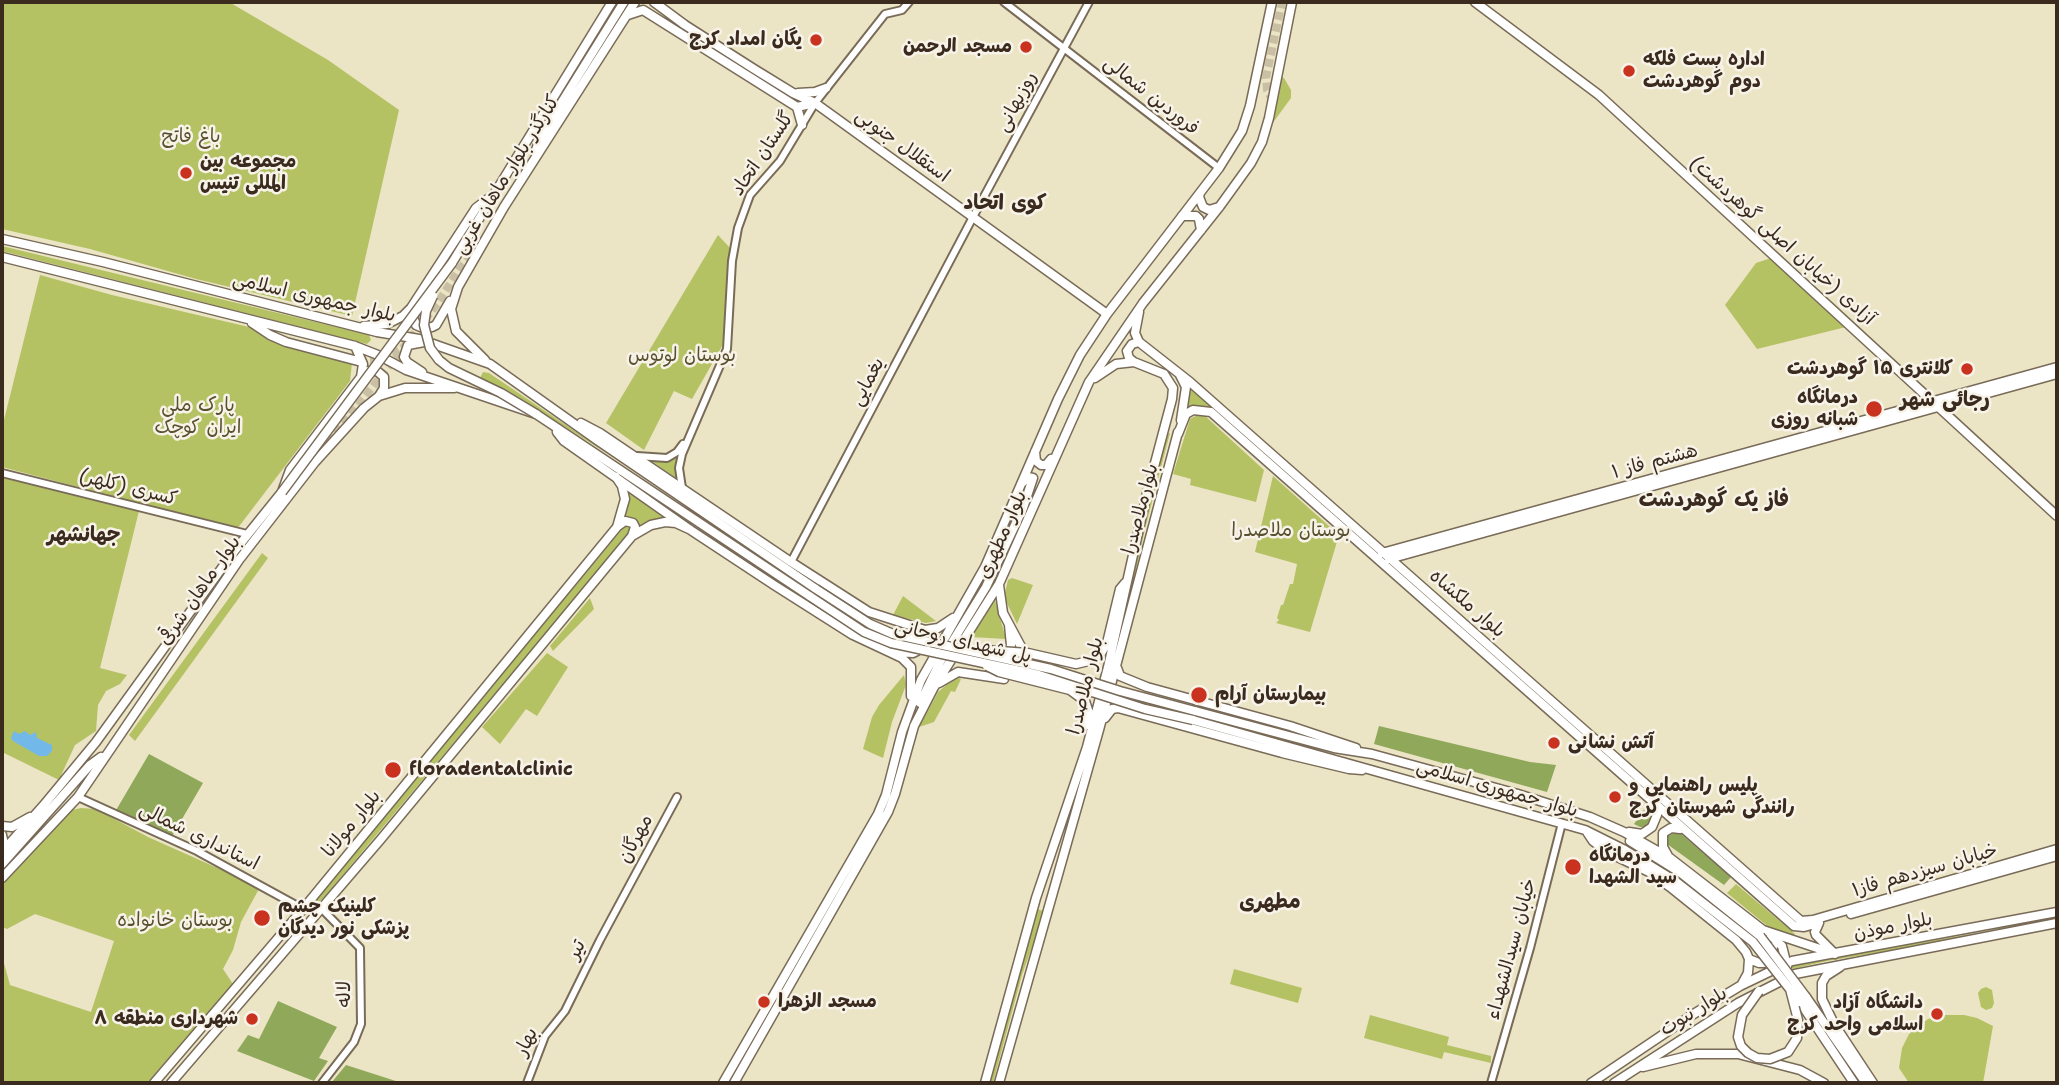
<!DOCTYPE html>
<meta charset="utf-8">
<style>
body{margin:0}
#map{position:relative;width:2059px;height:1085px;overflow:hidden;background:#ebe4c5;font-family:"Shantell Sans",sans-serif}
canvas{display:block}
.frame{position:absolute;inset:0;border:4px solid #3b2a1e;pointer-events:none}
</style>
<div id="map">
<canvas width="2059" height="1085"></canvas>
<div class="frame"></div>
</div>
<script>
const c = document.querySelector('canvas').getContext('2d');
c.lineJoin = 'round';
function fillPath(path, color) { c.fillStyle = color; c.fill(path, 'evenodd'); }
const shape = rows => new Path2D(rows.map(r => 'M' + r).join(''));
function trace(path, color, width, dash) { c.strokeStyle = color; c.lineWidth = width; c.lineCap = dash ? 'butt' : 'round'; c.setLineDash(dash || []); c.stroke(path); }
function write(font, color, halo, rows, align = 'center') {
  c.font = font + ' "Shantell Sans","Playpen Sans Arabic",sans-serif'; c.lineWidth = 5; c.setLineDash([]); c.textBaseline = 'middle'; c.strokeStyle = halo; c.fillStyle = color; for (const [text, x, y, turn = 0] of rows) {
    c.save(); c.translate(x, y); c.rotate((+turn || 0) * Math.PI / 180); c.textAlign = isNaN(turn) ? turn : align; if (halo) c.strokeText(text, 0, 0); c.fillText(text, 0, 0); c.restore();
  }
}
const green = shape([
 [2,2,229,2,328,60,399,110,352,316,196,279,90,249,2,229],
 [1281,77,1284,78,1291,90,1291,98,1269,128],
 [718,235,730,248,725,341,692,399,674,391,644,450,606,423],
 [2,246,369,335,371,340,367,344,2,251],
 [1771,258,1846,327,1757,349,1725,305,1756,263],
 [40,275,112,295,249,327,279,343,352,363,350,381,237,529,2,467,2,428],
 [483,372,489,373,616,459,532,406,483,381,480,378],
 [1186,381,1379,551,1375,553,1213,411,1202,407,1185,410],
 [1199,414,1204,415,1264,470,1256,502,1190,485,1191,479,1173,474,1190,419],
 [1170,433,1145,529,1125,621,1123,622,1138,538,1166,435],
 [678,454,676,478,653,462,664,462],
 [2,473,140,507,100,668,127,675,120,684,106,691,98,705,96,731,75,745,59,780,2,752],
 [1273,476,1339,535,1310,632,1276,623,1279,620,1277,618,1281,605,1283,605,1290,584,1293,584,1297,564,1255,552],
 [627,487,672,519,638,528,635,520,625,516,629,501],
 [625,526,629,526,631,531,621,543,326,895,318,903,313,902],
 [262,553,268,558,135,741,129,735],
 [1012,578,1033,585,1017,624,1004,597,1008,580],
 [903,596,936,621,926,623,893,615],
 [590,598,594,609,553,651,550,646],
 [995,600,1006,639,971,637],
 [547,653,568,667,537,716,526,709,500,744,482,727],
 [904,675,906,685,892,722,883,758,863,749,872,717,879,705],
 [956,677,961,679,955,692,951,691,934,722,919,727,938,692],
 [81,808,96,809,148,837,260,887,241,922,233,950,223,969,233,984,147,1083,2,1083,2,956,10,985,91,1012,114,941,35,914,7,929,2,927,2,883,72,810],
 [1736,884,1795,934,1792,938,1776,933,1727,893],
 [1035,909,1045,911,1022,975,993,1083,990,1083,1030,937],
 [2057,915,2057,921,1997,932,1996,926],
 [1989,931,1990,934,1827,961,1792,969,1790,967,1805,962],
 [1234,969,1302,988,1298,1003,1230,984],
 [1986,987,1992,990,1994,1003,1992,1008,1986,1010,1981,1007,1978,993,1981,989],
 [1370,1015,1449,1037,1447,1045,1491,1056,1491,1063,1444,1052,1442,1059,1364,1038],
 [1942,1015,1964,1015,1977,1018,1993,1026,1983,1083,1909,1083,1899,1068,1902,1048,1909,1034,1928,1019]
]);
const forest = shape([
 [1379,726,1530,762,1556,765,1547,792,1374,744],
 [149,754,203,783,171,838,115,812],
 [1648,804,1653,814,1650,823,1646,827,1640,827,1634,824],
 [1676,832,1681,834,1731,877,1724,885,1667,844,1668,836],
 [278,1001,337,1027,319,1058,328,1061,314,1081,237,1051,248,1035,259,1039],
 [346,1065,402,1083,331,1083]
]);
const water = shape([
 [14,731,19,734,25,731,30,735,36,732,37,738,52,745,52,751,47,756,39,756,13,741,11,738]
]);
const majorTunnel = shape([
 [1273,101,1267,90,1266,78,1282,2],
 [358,361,375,361,399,351],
 [329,443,437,304,460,268,479,248]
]);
const minor = shape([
 [1004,2,1219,168],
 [637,456,667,458,677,452,683,444],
 [2,473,247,534],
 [682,488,679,468,682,454,727,349,732,261,738,228,750,195,780,161,815,103,885,14,902,10,909,2],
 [791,562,973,217,1089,2],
 [78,797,197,851,303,909],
 [321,908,360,948,361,1024,354,1042,322,1083],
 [527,1083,545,1036,565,1011,600,940,677,797],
 [1491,1083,1530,948,1562,823]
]);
const major = shape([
 [654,2,685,25,754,69,793,93,815,103,1107,314],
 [1475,2,1599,95,2057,516],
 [628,15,643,10,797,107,815,103],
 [798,93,815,92,826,88],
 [797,107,802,125],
 [536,150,542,134,624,2],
 [1200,193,1199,197,1203,207,1209,210,1219,207],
 [1182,216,1196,216,1199,219,1201,230],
 [2,239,103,262,377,332,419,339,490,364,597,440,816,589],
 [2,257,355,346,378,355,406,370,536,414,811,597],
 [452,263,612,2],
 [414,311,413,317,416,325,423,328,432,327,436,325,450,301],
 [1139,312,1135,333,1139,342,1190,382,1801,921,1813,920,2057,849],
 [252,323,270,335,286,342,358,361],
 [364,326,387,324,403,316,411,308,476,208,493,195],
 [485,360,456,331,451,309,458,287,504,207,635,2],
 [1134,362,1129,358,1127,351,1132,344,1139,342],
 [368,371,377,371,384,377,384,388,379,396],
 [422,372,407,362,404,357,408,345,424,342],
 [1180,375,1186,387,1181,420],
 [581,423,600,433,791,562,869,612,925,630,938,628,953,618],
 [557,432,564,441,689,529,774,585,853,635,902,658,911,667,911,696],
 [1178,434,1186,414,1193,410,1211,412,1794,926,1804,927,1815,924],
 [1035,452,1036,461,1041,465,1046,465,1051,459],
 [618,526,625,521,633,523,635,527,632,536],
 [1382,553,2057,367],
 [1389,559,2057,374],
 [999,585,1003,613,1033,669],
 [893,652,913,653,917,651,921,643,920,634],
 [1008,656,1011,645,1009,625],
 [1093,660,1100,655,1107,643,1120,589,1125,583],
 [1117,668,1120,676,1147,687,1290,726,1356,748],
 [939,683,958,672,1004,679,1006,669],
 [1085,701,1089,713,1088,725],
 [920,703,940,662,986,587,1023,508,1033,478,1028,477,1022,483],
 [1195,711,1334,748,1372,754,1518,794,1590,817,1624,832,1670,858,1763,930,1835,954],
 [1105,718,1112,709,1118,708,1282,753,1349,769,1362,770],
 [1193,720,1585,830,1623,849,1675,881,1753,942],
 [2,826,12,827,30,817],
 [1587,832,1593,841,1609,853,1649,872,1670,887,1736,940,1746,952,1749,959,1748,973,1742,984],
 [1629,832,1642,834,1652,827,1657,815,1652,804],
 [2,835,4,844,2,848],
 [1630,841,1681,873,1760,936],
 [2,852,43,806,96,742,232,554,282,492,290,470,361,377,363,364,355,346],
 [1668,856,1663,847,1663,833,1671,828,1680,829],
 [2,864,90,765,101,757],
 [2,878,78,797,239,560,315,462,364,408,379,396,405,388,454,388],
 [1851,914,2057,856],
 [1819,923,1815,932,1816,935,1833,952],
 [1771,936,1782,946,1787,966],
 [1749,959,1759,963,1764,963,1769,959,1773,947],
 [1840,967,1826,976,1822,983,1822,999,1834,1024,1873,1083],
 [1806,997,1866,1083],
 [1800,1002,1854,1083],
 [1643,1067,1696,1054,1738,1054,1800,1070,1824,1083],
 [154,1083,303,909,617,527,625,499,622,486,616,477],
 [171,1083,381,839,632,536,651,525,665,522,676,523,689,529],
 [723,1083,878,814,886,795,902,732,921,680,985,567,1058,399,1080,355,1107,314,1219,168,1242,131,1250,106,1272,2],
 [734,1083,888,812,895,794,914,726,934,687,999,584,1089,382,1143,303,1220,206,1251,163,1262,142,1269,118,1292,2],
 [985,1083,1036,898,1087,747,1108,667,1146,497,1172,399,1173,388,1164,374,1134,362,1116,364,1095,378],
 [999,1083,1099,730,1178,432],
 [1591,1083,1692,1015,1740,986,1792,961,2057,912],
 [1614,1083,1738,1003,1795,974,2057,923]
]);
const majorBridge = shape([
 [433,296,426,311,424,325,430,348,439,360,449,368,501,393,536,414],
 [282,492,452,263],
 [816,589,870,624,893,634,1051,669,1120,691,1195,711],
 [811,597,864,632,891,643,1039,675,1145,709,1193,720],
 [986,650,1028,653,1076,664,1093,660],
 [987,666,999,672,1070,690,1085,701],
 [1760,936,1806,997],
 [1753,942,1800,1002],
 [1759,991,1742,1015,1738,1037,1741,1046,1748,1053,1757,1058,1770,1059,1788,1052,1797,1038,1798,1020,1790,989]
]);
const markers = [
 [816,40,7,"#c8321e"],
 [1026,47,7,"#c8321e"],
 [1629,71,7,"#c8321e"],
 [186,173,7,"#c8321e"],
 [1967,369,7,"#c8321e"],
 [1874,409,9,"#c8321e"],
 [1199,695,9,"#c8321e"],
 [1554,743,7,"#c8321e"],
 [393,770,9,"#c8321e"],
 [1615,797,7,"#c8321e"],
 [1573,867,9,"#c8321e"],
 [262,918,9,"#c8321e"],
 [764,1002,7,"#c8321e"],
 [1937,1014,7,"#c8321e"],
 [252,1019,7,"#c8321e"]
];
const poiNames = [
 ["یگان امداد کرج",802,40,"right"],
 ["مسجد الرحمن",1012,47,"right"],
 ["اداره پست فلکه",1643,60],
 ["دوم گوهردشت",1643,82],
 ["مجموعه بین",200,162],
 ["المللی تنیس",200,184],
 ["کلانتری ۱۵ گوهردشت",1953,369,"right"],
 ["درمانگاه",1858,398,"right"],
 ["شبانه روزی",1858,420,"right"],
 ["بیمارستان آرام",1215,695],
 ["آتش نشانی",1568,743],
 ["floradentalclinic",409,770],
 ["پلیس راهنمایی و",1629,786],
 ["رانندگی شهرستان کرج",1629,808],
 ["درمانگاه",1589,856],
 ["سید الشهدا",1589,878],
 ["کلینیک چشم",278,907],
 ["پزشکی نور دیدگان",278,929],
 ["مسجد الزهرا",778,1002],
 ["دانشگاه آزاد",1923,1003,"right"],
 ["اسلامی واحد کرج",1923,1025,"right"],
 ["شهرداری منطقه ۸",238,1019,"right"]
];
const streetNames = [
 ["فروردین شمالی",1151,96,38],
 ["روزبهانی",1017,102,-62],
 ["استقلال جنوبی",902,146,36],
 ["گلستان اتحاد",763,154,-56],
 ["کنارگذر بلوار ماهان غربی",507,175,-58],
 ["آزادی (خیابان اصلی گوهردشت)",1782,241,42],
 ["بلوار جمهوری اسلامی",314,298,13],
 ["یغمایی",868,382,-62],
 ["هشتم فاز ۱",1655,462,-15],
 ["کسری (کلهر)",128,488,14],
 ["بلوارملاصدرا",1141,509,-75],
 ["بلوار مطهری",1003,535,-66],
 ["بلوار ماهان شرقی",200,591,-55],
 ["بلوار ملکشاه",1467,604,41],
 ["پل شهدای روحانی",963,642,13],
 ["بلوار ملاصدرا",1086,686,-76],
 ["بلوار جمهوری اسلامی",1497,789,16],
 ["بلوار مولانا",352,824,-51],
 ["استانداری شمالی",199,837,26],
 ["مهرگان",636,839,-62],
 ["خیابان سیزدهم فاز۱",1925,871,-16],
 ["بلوار موذن",1893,927,-11],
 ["خیابان سیدالشهداء",1512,949,-75],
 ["تیر",577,950,-64],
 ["لاله",345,994,-91],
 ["بلوار نبوت",1694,1012,-32],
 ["بهار",527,1042,-64]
];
const parkNames = [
 ["باغ فاتح",191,137],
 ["بوستان لوتوس",682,356],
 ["پارک ملی",198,406],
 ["ایران کوچک",198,428],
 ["بوستان ملاصدرا",1291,531],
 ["بوستان خانواده",175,921]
];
const neighbourhoodNames = [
 ["کوی اتحاد",1005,204],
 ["رجائی شهر",1945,401],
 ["فاز یک گوهردشت",1714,501],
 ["جهانشهر",84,536],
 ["مطهری",1270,903]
];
fillPath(green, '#b4c264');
fillPath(forest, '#8fa85a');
fillPath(water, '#72b9ea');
trace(majorTunnel, '#c8bfa4', 8, [8, 4]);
trace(minor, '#796b58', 10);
trace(major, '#796b58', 11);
trace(minor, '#fff', 6);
trace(major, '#fff', 8);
trace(majorBridge, '#796b58', 11, []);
trace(majorBridge, '#fff', 8);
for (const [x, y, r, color] of markers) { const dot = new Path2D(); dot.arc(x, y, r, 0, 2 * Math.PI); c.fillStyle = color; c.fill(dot); trace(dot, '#f7f3e8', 2.5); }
write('bold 19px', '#3b2a1e', '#f7f3e8', poiNames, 'left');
write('19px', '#3b2a1e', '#f7f3e8', streetNames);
write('19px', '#595030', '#f7f3e8', parkNames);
write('bold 21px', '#3b2a1e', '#f7f3e8', neighbourhoodNames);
</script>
